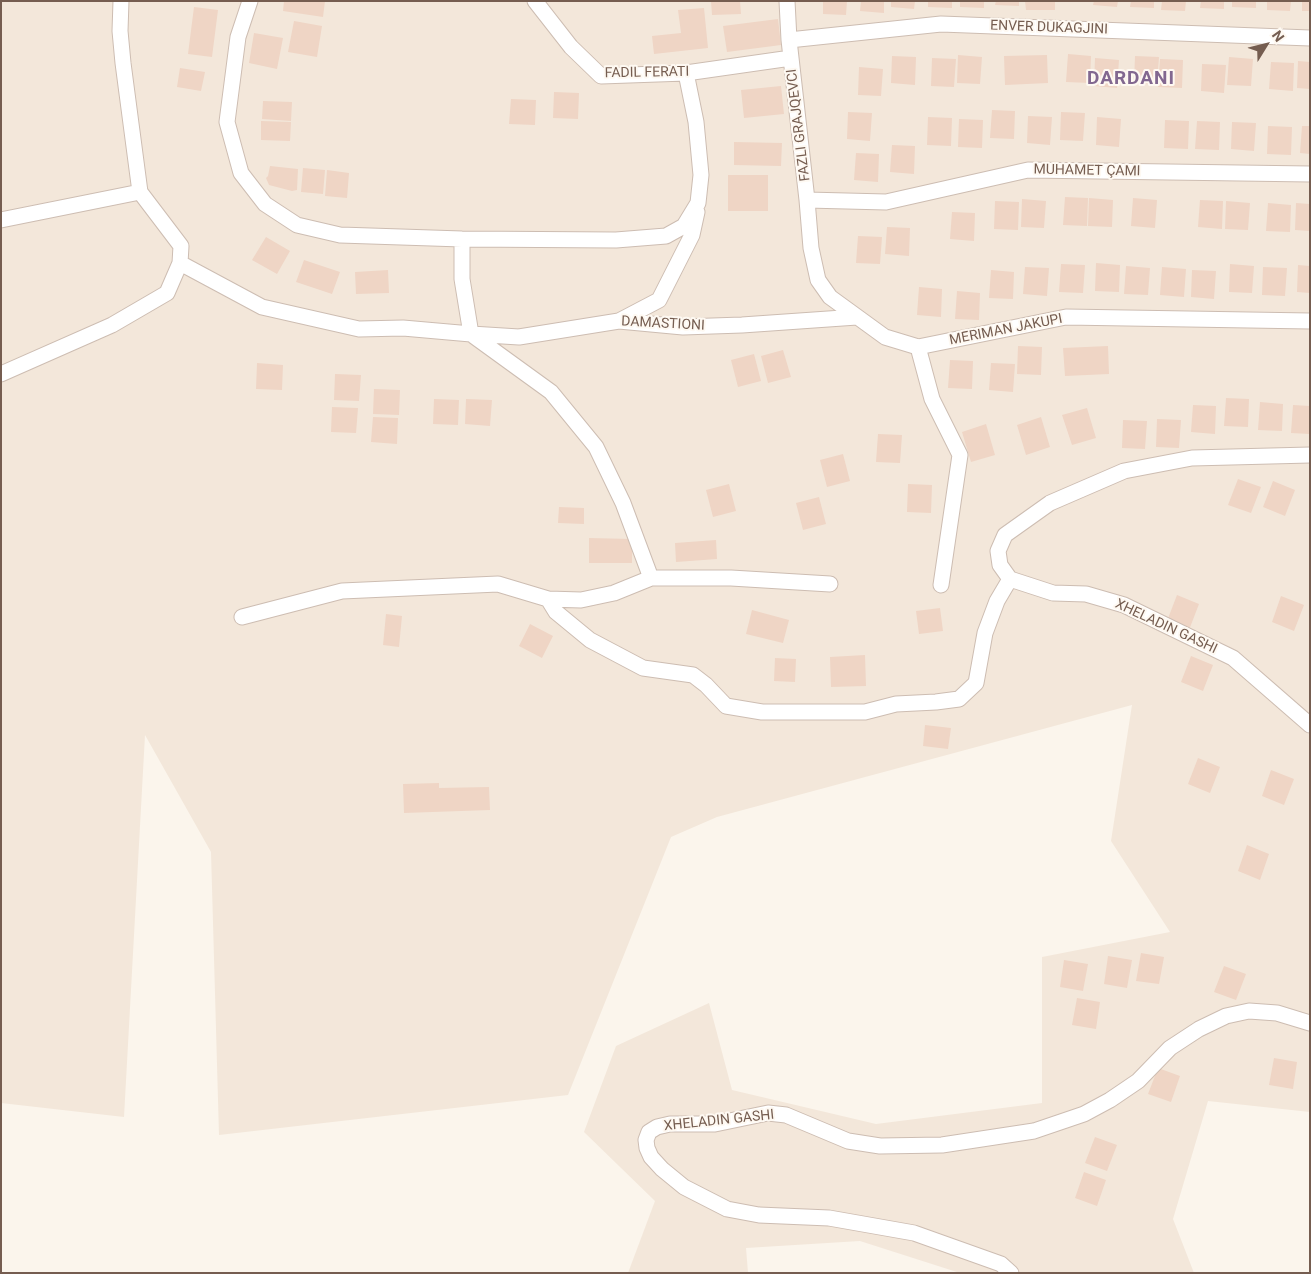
<!DOCTYPE html>
<meta charset="utf-8">
<style>
body{margin:0}
#map{position:relative;width:1311px;height:1274px;overflow:hidden;background:#fbf5ec;font-family:Roboto,sans-serif}
canvas{display:block}
.frame{position:absolute;inset:0;border:2px solid #755d50;pointer-events:none}
.north{position:absolute;left:1241px;top:20px;width:50px;height:50px;-webkit-text-stroke:4px #fef9f2;paint-order:stroke;rotate:54deg;font-size:14px;font-weight:700;line-height:20px;text-align:center;color:#755d50}
.north::after{content:'';display:block;margin:auto;width:18px;height:22px;background:#755d50;clip-path:polygon(50% 0,100% 100%,50% 72%,0 100%)}
</style>
<div id="map">
<canvas width="1311" height="1274"></canvas>
<div class="frame"></div>
<div class="north">N</div>
</div>
<script>
const c = document.querySelector('canvas').getContext('2d');
c.lineJoin = 'round';
function fillPath(path, color) { c.fillStyle = color; c.fill(path, 'evenodd'); }
const shape = rows => new Path2D(rows.map(r => 'M' + r).join(''));
function trace(path, color, width, dash) { c.strokeStyle = color; c.lineWidth = width; c.lineCap = dash ? 'butt' : 'round'; c.setLineDash(dash || []); c.stroke(path); }
function write(font, color, halo, rows, align = 'center') {
  c.font = font + ' Roboto,sans-serif'; c.lineWidth = 4; c.setLineDash([]); c.textBaseline = 'middle'; c.strokeStyle = halo; c.fillStyle = color; for (const [text, x, y, turn = 0] of rows) {
    c.save(); c.translate(x, y); c.rotate((+turn || 0) * Math.PI / 180); c.textAlign = isNaN(turn) ? turn : align; if (halo) c.strokeText(text, 0, 0); c.fillText(text, 0, 0); c.restore();
  }
}
const residential = shape([
 [1,1,1310,1,1310,1112,1208,1101,1173,1219,1194,1273,960,1273,860,1241,746,1248,748,1273,628,1273,655,1201,584,1132,616,1046,709,1003,732,1090,876,1124,1042,1103,1042,957,1170,932,1111,841,1132,705,717,817,671,837,568,1095,219,1135,211,852,145,735,124,1117,1,1103]
]);
const building = shape([
 [284,1,325,1,323,17,283,11],
 [711,1,740,1,741,14,712,15],
 [823,1,847,1,846,15,823,14],
 [861,1,884,1,884,13,860,11],
 [891,1,915,1,914,9,891,7],
 [928,1,952,1,952,8,928,7],
 [960,1,984,1,984,8,960,7],
 [996,1,1019,1,1019,6,995,5],
 [1025,1,1055,1,1055,10,1026,10],
 [1094,1,1118,1,1117,7,1093,5],
 [1131,1,1154,1,1154,8,1130,7],
 [1162,1,1186,1,1185,11,1161,10],
 [1201,1,1224,1,1224,9,1200,8],
 [1232,1,1256,1,1256,8,1232,7],
 [1267,1,1291,1,1290,11,1267,10],
 [1302,1,1310,1,1310,11,1302,11],
 [194,7,218,10,212,57,188,54],
 [704,8,708,48,654,54,652,36,681,33,678,10],
 [778,19,781,45,727,52,723,26],
 [294,21,322,26,317,57,288,52],
 [254,33,283,38,277,69,249,63],
 [1068,54,1091,56,1090,83,1066,82],
 [958,55,982,57,980,84,957,83],
 [1047,55,1048,83,1005,85,1004,56],
 [892,56,916,57,915,85,891,83],
 [1135,56,1159,57,1157,85,1134,83],
 [1229,57,1253,59,1251,86,1227,85],
 [932,58,956,59,954,87,931,86],
 [1095,58,1119,60,1117,88,1094,86],
 [1160,59,1183,60,1182,88,1158,87],
 [1298,61,1310,62,1310,89,1297,88],
 [1271,62,1294,63,1293,91,1269,89],
 [1202,64,1226,65,1224,93,1201,91],
 [859,67,883,69,881,96,858,95],
 [180,68,205,72,201,91,177,87],
 [781,86,784,114,744,118,741,90],
 [554,92,579,93,578,119,553,118],
 [511,99,536,100,535,125,509,124],
 [263,101,292,102,291,121,262,119],
 [992,110,1015,111,1014,139,990,138],
 [848,112,872,113,870,141,847,139],
 [1061,112,1085,113,1083,141,1060,140],
 [1028,116,1052,117,1050,145,1027,143],
 [928,117,952,118,951,146,927,145],
 [1097,117,1121,119,1119,147,1096,145],
 [959,119,983,120,982,148,958,147],
 [1165,120,1189,121,1188,149,1164,148],
 [261,121,291,122,290,141,261,140],
 [1197,121,1220,122,1219,150,1195,149],
 [1232,122,1256,123,1254,151,1231,149],
 [1268,126,1292,127,1291,155,1267,154],
 [1302,126,1310,126,1310,154,1300,153],
 [734,142,782,143,781,166,734,165],
 [892,145,915,146,914,174,890,172],
 [856,153,879,154,878,182,854,180],
 [270,166,298,169,297,190,292,191,269,185,266,178,268,176],
 [303,168,325,170,323,194,301,192],
 [327,170,349,173,347,198,325,196],
 [728,175,768,175,768,211,728,211],
 [1065,197,1088,198,1087,226,1063,225],
 [1089,198,1113,200,1112,227,1088,226],
 [1133,198,1157,200,1155,228,1131,226],
 [1022,199,1046,201,1044,228,1021,227],
 [1200,200,1223,201,1222,229,1198,227],
 [995,201,1019,202,1018,230,994,229],
 [1226,201,1250,203,1248,230,1225,229],
 [1268,203,1291,205,1290,232,1266,231],
 [1296,203,1310,204,1310,231,1295,230],
 [952,212,975,213,974,241,950,239],
 [887,227,910,228,909,256,885,254],
 [858,236,882,237,880,264,856,263],
 [266,237,290,251,277,274,252,260],
 [304,260,340,272,332,294,296,282],
 [1096,263,1120,265,1119,292,1095,291],
 [1061,264,1085,265,1083,293,1059,292],
 [1230,264,1254,266,1252,293,1229,292],
 [1298,265,1310,266,1310,293,1297,292],
 [1126,266,1150,268,1148,295,1124,294],
 [1025,267,1049,268,1047,296,1023,294],
 [1162,267,1186,269,1184,297,1160,295],
 [1263,267,1287,268,1285,296,1262,295],
 [388,270,389,293,356,294,355,272],
 [991,270,1014,272,1013,299,989,298],
 [1192,270,1216,271,1214,299,1191,297],
 [919,287,942,289,941,317,917,315],
 [957,291,980,293,979,320,955,319],
 [1018,346,1042,347,1041,375,1017,374],
 [1108,346,1109,374,1065,376,1063,348],
 [783,350,791,377,768,383,761,356],
 [754,354,761,381,738,387,731,360],
 [950,360,973,361,972,389,948,388],
 [257,363,283,365,282,390,256,389],
 [991,363,1015,364,1013,392,989,390],
 [335,374,361,375,359,401,334,400],
 [374,389,400,390,399,415,373,414],
 [1226,398,1249,399,1248,427,1224,426],
 [434,399,459,400,458,425,433,424],
 [466,399,492,400,490,426,465,424],
 [1260,402,1283,404,1282,431,1258,430],
 [1193,405,1216,406,1215,434,1191,432],
 [1293,405,1310,406,1310,434,1291,433],
 [332,407,358,408,356,433,331,432],
 [1087,408,1096,438,1072,445,1062,415],
 [373,417,398,418,397,444,371,442],
 [1041,417,1050,447,1026,455,1017,425],
 [1157,419,1181,420,1179,448,1156,447],
 [1123,420,1147,421,1145,449,1122,448],
 [986,424,995,455,971,462,962,432],
 [878,434,902,435,900,463,876,462],
 [843,454,850,481,827,487,820,460],
 [1238,479,1261,487,1251,513,1228,505],
 [1273,481,1295,490,1285,516,1263,507],
 [729,484,736,511,713,517,706,490],
 [908,484,932,485,931,513,907,512],
 [819,497,826,524,803,530,796,503],
 [559,507,584,508,584,524,558,523],
 [589,538,632,539,632,563,589,563],
 [716,540,717,559,676,562,675,543],
 [1177,595,1199,604,1189,630,1167,621],
 [1281,596,1304,605,1294,631,1272,622],
 [940,608,943,631,919,634,916,611],
 [752,610,789,620,783,643,746,634],
 [386,614,402,616,399,647,383,645],
 [530,624,553,636,542,658,519,646],
 [865,655,866,686,831,687,830,657],
 [1191,656,1213,665,1203,691,1181,682],
 [775,658,796,659,795,682,774,681],
 [925,725,951,728,948,749,923,746],
 [1198,758,1220,767,1210,793,1188,784],
 [1271,770,1294,779,1284,805,1262,796],
 [439,783,439,788,489,787,490,810,404,813,403,784],
 [1247,845,1269,854,1260,880,1238,871],
 [1141,953,1164,957,1159,984,1136,981],
 [1108,956,1132,960,1127,988,1104,984],
 [1064,960,1088,964,1083,991,1060,987],
 [1224,966,1246,974,1236,1000,1214,992],
 [1077,998,1100,1002,1096,1029,1072,1025],
 [1274,1058,1297,1062,1293,1089,1269,1085],
 [1158,1068,1180,1076,1171,1102,1148,1094],
 [1095,1137,1117,1145,1107,1171,1085,1163],
 [1084,1172,1106,1180,1097,1206,1075,1198]
]);
const minor = shape([
 [250,1,238,37,227,122,241,173,265,204,297,225,340,235,462,239,616,240,666,236,684,226,698,203,701,175,696,122,686,73],
 [535,1,571,47,601,76,686,73,791,58],
 [787,1,789,40,807,200,811,248,818,280,830,297,885,337,918,347,1066,317,1310,321],
 [789,40,941,24,1310,38],
 [807,200,886,202,1028,170,1310,174],
 [1,220,140,192],
 [462,239,462,279,471,334,519,337,619,321,683,327,742,325,857,317],
 [180,263,262,307,359,329,403,328,471,334,551,392,596,447,623,503,651,578],
 [619,321,659,300,692,235,697,212],
 [918,347,932,399,960,455,941,585],
 [1,374,112,325,167,293,180,263,181,246,140,192,123,63,120,31,121,1],
 [1310,455,1192,458,1124,471,1050,503,1005,535,998,551,1000,565,1010,579,1053,593,1086,594,1124,605,1233,658,1310,725],
 [548,599,556,612,590,640,643,668,693,675,706,685,726,706,762,712,865,712,896,704,936,702,959,699,976,683,985,633,997,601,1010,579],
 [242,617,342,591,498,584,548,599,581,600,614,593,651,578,731,578,830,584],
 [1011,1273,1001,1264,914,1233,829,1218,759,1215,727,1209,684,1187,662,1169,651,1157,647,1148,646,1140,649,1132,657,1127,670,1124,715,1124,768,1113,786,1115,848,1141,880,1146,942,1145,1034,1131,1084,1114,1110,1100,1138,1081,1170,1048,1199,1029,1226,1016,1249,1011,1277,1013,1310,1023]
]);
const streetNames = [
 ["ENVER DUKAGJINI",1049,28,2],
 ["FADIL FERATI",647,73,-1],
 ["FAZLI GRAJQEVCI",799,125,-97],
 ["MUHAMET ÇAMI",1087,171,1],
 ["DAMASTIONI",663,324,3],
 ["MERIMAN JAKUPI",1006,330,-11],
 ["XHELADIN GASHI",1166,627,25],
 ["XHELADIN GASHI",719,1121,-6]
];
const districtNames = [
 ["DARDANI",1131,79]
];
fillPath(residential, '#f3e7da');
fillPath(building, '#efd5c5');
trace(minor, '#cdbdb2', 17);
trace(minor, '#fff', 15);
write('14px', '#755d50', '#fef9f2', streetNames);
c.letterSpacing = '1px';
write('bold 19px', '#826890', '#fef9f2', districtNames);
c.letterSpacing = '0px';
</script>
